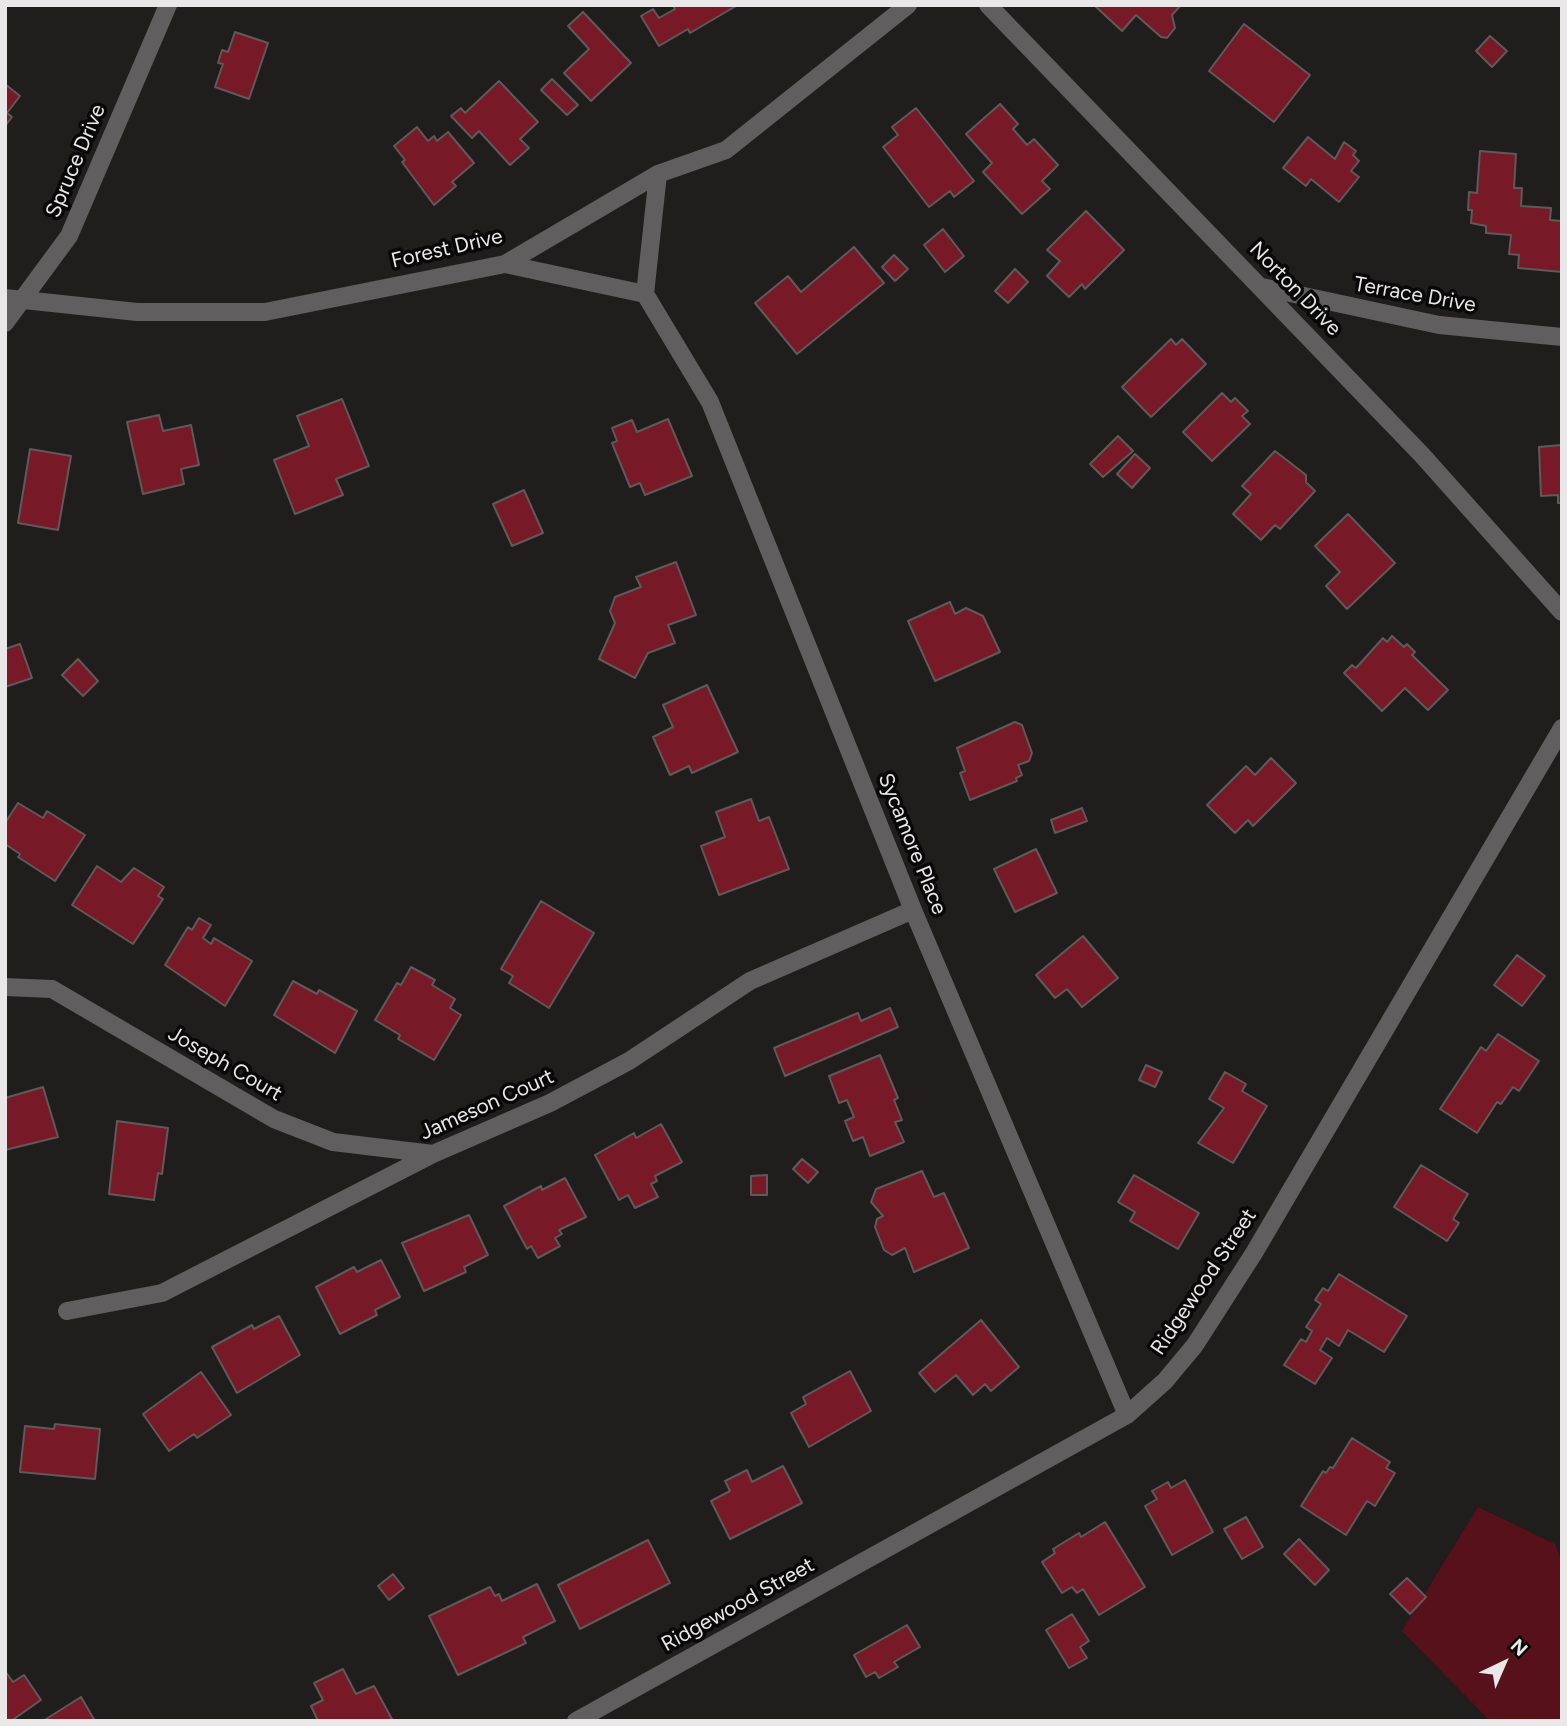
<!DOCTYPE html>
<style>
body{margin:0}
#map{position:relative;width:1567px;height:1726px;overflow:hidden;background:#201d1d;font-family:Figtree,sans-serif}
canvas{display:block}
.frame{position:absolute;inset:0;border:7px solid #e9e7e7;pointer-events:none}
.north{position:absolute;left:1469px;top:1628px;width:70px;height:70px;-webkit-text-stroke:5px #090808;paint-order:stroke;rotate:44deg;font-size:19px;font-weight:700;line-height:28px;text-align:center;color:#e9e7e7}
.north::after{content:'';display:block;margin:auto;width:24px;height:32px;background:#e9e7e7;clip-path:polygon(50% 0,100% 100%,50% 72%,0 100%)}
</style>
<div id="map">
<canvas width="1567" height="1726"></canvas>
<div class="frame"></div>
<div class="north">N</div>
</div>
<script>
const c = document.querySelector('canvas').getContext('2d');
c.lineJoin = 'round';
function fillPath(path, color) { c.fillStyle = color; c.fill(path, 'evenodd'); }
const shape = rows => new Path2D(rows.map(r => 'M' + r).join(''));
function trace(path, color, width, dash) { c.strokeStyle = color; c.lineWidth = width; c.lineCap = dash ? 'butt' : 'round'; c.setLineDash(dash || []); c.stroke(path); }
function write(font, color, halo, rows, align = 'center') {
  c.font = font + ' Figtree,sans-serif'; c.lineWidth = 7; c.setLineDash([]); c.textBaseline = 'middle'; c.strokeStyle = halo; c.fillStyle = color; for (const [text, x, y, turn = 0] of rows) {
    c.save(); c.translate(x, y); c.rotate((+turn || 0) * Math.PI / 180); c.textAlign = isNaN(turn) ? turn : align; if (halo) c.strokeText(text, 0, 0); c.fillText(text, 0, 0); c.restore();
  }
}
const green = shape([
 [1478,1507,1555,1544,1562,1562,1562,1721,1490,1721,1402,1631]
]);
const building = shape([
 [673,5,736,5,736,6,690,33,688,29,659,46,641,16,653,9,659,18,675,9,673,5],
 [1094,5,1181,5,1172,15,1175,28,1167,38,1161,37,1136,15,1122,31,1094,5],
 [583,12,631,63,591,101,564,73,589,49,568,26,583,12],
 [1244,24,1310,75,1274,122,1209,71,1244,24],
 [235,32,268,43,249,99,215,87,223,64,218,63,222,50,228,52,235,32],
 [1490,36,1507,51,1492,67,1476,51,1490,36],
 [552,79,578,105,567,115,541,90,552,79],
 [499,81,538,122,520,139,529,148,510,165,479,131,472,138,451,116,461,108,465,113,499,81],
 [5,84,20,96,7,113,12,117,5,126,5,84],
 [1000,104,1018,124,1013,129,1027,145,1034,139,1058,165,1042,181,1050,189,1022,214,983,172,992,163,966,134,1000,104],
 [916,108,974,181,954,197,950,191,929,207,883,147,898,135,892,127,916,108],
 [417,127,428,141,434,136,437,141,448,132,474,163,452,182,456,186,434,205,402,162,405,160,394,146,417,127],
 [1308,137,1335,159,1344,142,1356,151,1353,155,1359,161,1351,171,1359,177,1339,202,1311,179,1306,186,1283,168,1308,137],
 [1480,151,1516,154,1514,188,1522,188,1521,206,1551,208,1550,220,1562,221,1562,272,1518,268,1519,255,1509,254,1511,235,1486,233,1486,226,1471,223,1472,210,1468,210,1469,192,1477,193,1480,151],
 [1086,211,1124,250,1085,289,1082,284,1069,297,1047,276,1060,261,1047,250,1086,211],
 [943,229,964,256,945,272,924,245,943,229],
 [854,247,884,283,797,354,755,303,788,276,801,292,854,247],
 [894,255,908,269,895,281,882,267,894,255],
 [1015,269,1028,282,1008,303,995,291,1015,269],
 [1171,339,1176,345,1182,339,1206,364,1151,417,1122,387,1171,339],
 [1222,393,1231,402,1235,398,1248,411,1242,416,1250,424,1212,461,1183,432,1222,393],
 [342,399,369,466,336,479,343,495,295,514,274,460,309,446,297,416,342,399],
 [159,415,163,431,191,425,199,465,181,469,184,484,143,494,127,422,159,415],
 [668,419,692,476,645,495,640,483,630,487,612,443,617,441,612,428,632,420,637,432,668,419],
 [1118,436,1133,451,1103,477,1090,464,1118,436],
 [1562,445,1562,503,1558,503,1558,495,1541,496,1539,447,1562,445],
 [30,449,71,456,58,530,18,523,30,449],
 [1275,451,1306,475,1306,482,1315,491,1280,529,1275,525,1261,540,1233,514,1251,494,1242,486,1275,451],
 [1135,454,1150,468,1132,488,1117,474,1135,454],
 [524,490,543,533,512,546,493,504,524,490],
 [1348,514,1395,563,1347,609,1326,586,1340,572,1315,546,1348,514],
 [676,562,696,615,668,625,675,643,648,653,635,678,599,659,615,623,610,611,615,597,641,587,636,577,676,562],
 [950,602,955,614,966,608,983,616,1000,652,935,681,908,621,950,602],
 [1392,636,1404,647,1407,644,1415,652,1412,655,1448,690,1428,710,1405,688,1382,711,1344,673,1352,665,1356,668,1383,638,1387,642,1392,636],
 [20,644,32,678,5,687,5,649,20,644],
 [78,659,98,681,83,696,62,675,78,659],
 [707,685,738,752,692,773,689,766,670,775,653,737,673,727,663,705,707,685],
 [1015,722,1022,725,1032,753,1029,761,1018,765,1022,775,1016,778,1017,781,970,800,960,773,965,771,957,748,1015,722],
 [1271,758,1296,783,1253,826,1248,820,1235,833,1207,805,1246,766,1255,775,1271,758],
 [751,799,759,821,769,817,789,869,719,895,701,846,725,837,716,812,751,799],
 [18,803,43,818,47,811,85,835,55,881,18,857,20,854,5,844,5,823,18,803],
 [1082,808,1087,821,1055,833,1051,820,1082,808],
 [1036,849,1057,893,1015,912,994,869,1036,849],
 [97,866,121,882,134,868,164,887,158,896,163,899,133,944,72,905,97,866],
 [541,901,594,933,549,1008,509,983,513,976,501,969,541,901],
 [199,918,211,925,203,938,211,944,214,938,252,961,225,1006,165,965,188,927,192,930,199,918],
 [1083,936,1118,978,1082,1007,1067,989,1055,998,1036,975,1083,936],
 [1517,955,1545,976,1522,1006,1494,985,1517,955],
 [411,967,435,980,432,985,455,999,450,1008,461,1015,434,1060,398,1039,400,1035,375,1020,397,983,401,985,411,967],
 [293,981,317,994,319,990,357,1011,335,1053,274,1015,293,981],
 [890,1008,898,1027,785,1076,774,1048,858,1013,861,1021,890,1008],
 [1498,1034,1539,1061,1519,1091,1513,1087,1501,1104,1497,1102,1477,1133,1440,1109,1481,1047,1486,1051,1498,1034],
 [880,1055,898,1098,894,1100,902,1120,895,1122,904,1142,870,1156,863,1137,853,1141,845,1121,854,1117,847,1100,839,1103,829,1076,880,1055],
 [1146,1065,1162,1072,1155,1087,1139,1080,1146,1065],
 [1225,1072,1246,1084,1242,1091,1267,1106,1233,1163,1198,1143,1224,1108,1209,1099,1225,1072],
 [43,1087,58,1137,5,1150,5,1098,43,1087],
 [117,1121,168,1128,162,1174,158,1173,154,1200,109,1194,117,1121],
 [661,1124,682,1162,655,1176,657,1181,651,1184,658,1197,635,1208,628,1195,619,1200,595,1155,634,1133,636,1138,661,1124],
 [802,1159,818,1172,808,1183,793,1169,802,1159],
 [1421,1165,1468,1194,1453,1219,1459,1223,1447,1241,1394,1207,1421,1165],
 [922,1171,934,1197,944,1193,969,1248,914,1272,905,1248,892,1255,884,1250,875,1227,877,1219,883,1216,871,1202,876,1189,922,1171],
 [767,1175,767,1195,751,1195,751,1176,767,1175],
 [1134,1175,1199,1213,1178,1249,1130,1221,1135,1212,1118,1202,1134,1175],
 [565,1178,586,1217,559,1230,562,1234,555,1238,560,1246,538,1258,531,1246,527,1249,504,1206,541,1186,542,1190,565,1178],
 [469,1215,488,1255,464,1267,466,1272,424,1291,402,1243,469,1215],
 [381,1260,400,1297,375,1310,377,1315,340,1334,316,1287,354,1267,357,1272,381,1260],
 [1339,1274,1407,1316,1384,1352,1348,1330,1339,1346,1327,1338,1320,1350,1332,1358,1315,1384,1284,1365,1301,1339,1306,1342,1312,1331,1306,1327,1321,1304,1315,1300,1323,1288,1328,1291,1339,1274],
 [279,1316,300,1355,237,1393,212,1347,252,1325,254,1329,279,1316],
 [981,1320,1019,1367,991,1391,985,1384,973,1395,956,1375,935,1392,919,1373,981,1320],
 [850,1371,871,1411,809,1447,791,1413,806,1404,803,1397,850,1371],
 [201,1372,231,1415,197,1438,194,1434,169,1451,143,1414,201,1372],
 [55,1424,100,1429,95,1479,20,1472,25,1426,54,1429,55,1424],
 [1352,1438,1390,1462,1386,1468,1395,1473,1375,1506,1367,1501,1346,1535,1301,1506,1323,1471,1326,1473,1330,1467,1333,1468,1352,1438],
 [783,1466,802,1503,730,1539,711,1501,730,1491,725,1481,747,1470,752,1482,783,1466],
 [1185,1480,1213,1532,1172,1555,1145,1506,1157,1499,1152,1491,1168,1482,1171,1488,1185,1480],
 [1246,1517,1263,1547,1242,1559,1224,1529,1246,1517],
 [1105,1522,1145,1587,1099,1615,1083,1589,1077,1593,1072,1587,1062,1593,1042,1562,1055,1553,1053,1549,1079,1533,1081,1537,1105,1522],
 [1299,1539,1329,1570,1315,1585,1284,1554,1299,1539],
 [648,1540,670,1583,580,1629,558,1585,648,1540],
 [393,1574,404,1588,389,1600,378,1586,393,1574],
 [1407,1578,1426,1597,1410,1614,1390,1594,1407,1578],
 [537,1584,555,1621,523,1637,526,1643,458,1675,429,1616,490,1587,495,1596,499,1594,502,1601,537,1584],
 [1072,1614,1089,1641,1080,1647,1087,1658,1069,1668,1046,1630,1072,1614],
 [907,1625,920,1647,894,1662,898,1667,879,1678,875,1672,866,1677,854,1655,907,1625],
 [343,1669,356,1694,374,1686,393,1721,318,1721,311,1706,323,1700,314,1683,343,1669],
 [5,1671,13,1682,24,1675,41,1700,11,1721,5,1721,5,1671],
 [81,1697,95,1721,43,1721,81,1697]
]);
const minor = shape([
 [988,5,1422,455,1562,612],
 [658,174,645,294,710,402,913,910,1127,1415],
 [505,264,645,294],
 [1262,287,1439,325,1562,337],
 [5,298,137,312,265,312,505,264,658,174,726,150,908,5],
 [5,323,69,236,168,5],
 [5,987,52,989,274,1119,333,1142,433,1154],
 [67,1311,162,1293,433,1154,550,1103,629,1061,750,981,913,910],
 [576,1721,1127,1415,1165,1381,1195,1345,1254,1253,1562,728]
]);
const streetNames = [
 ["Spruce Drive",76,161,-67],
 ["Forest Drive",447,249,-13],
 ["Norton Drive",1295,289,46],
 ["Terrace Drive",1415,295,10],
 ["Sycamore Place",912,844,68],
 ["Joseph Court",225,1064,30],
 ["Jameson Court",487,1105,-24],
 ["Ridgewood Street",1204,1282,-56],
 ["Ridgewood Street",738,1605,-29]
];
fillPath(green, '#56111a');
fillPath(building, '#771927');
trace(building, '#5e5a5a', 2);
trace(minor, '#605e5e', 18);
write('21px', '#e9e7e7', '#090808', streetNames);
</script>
